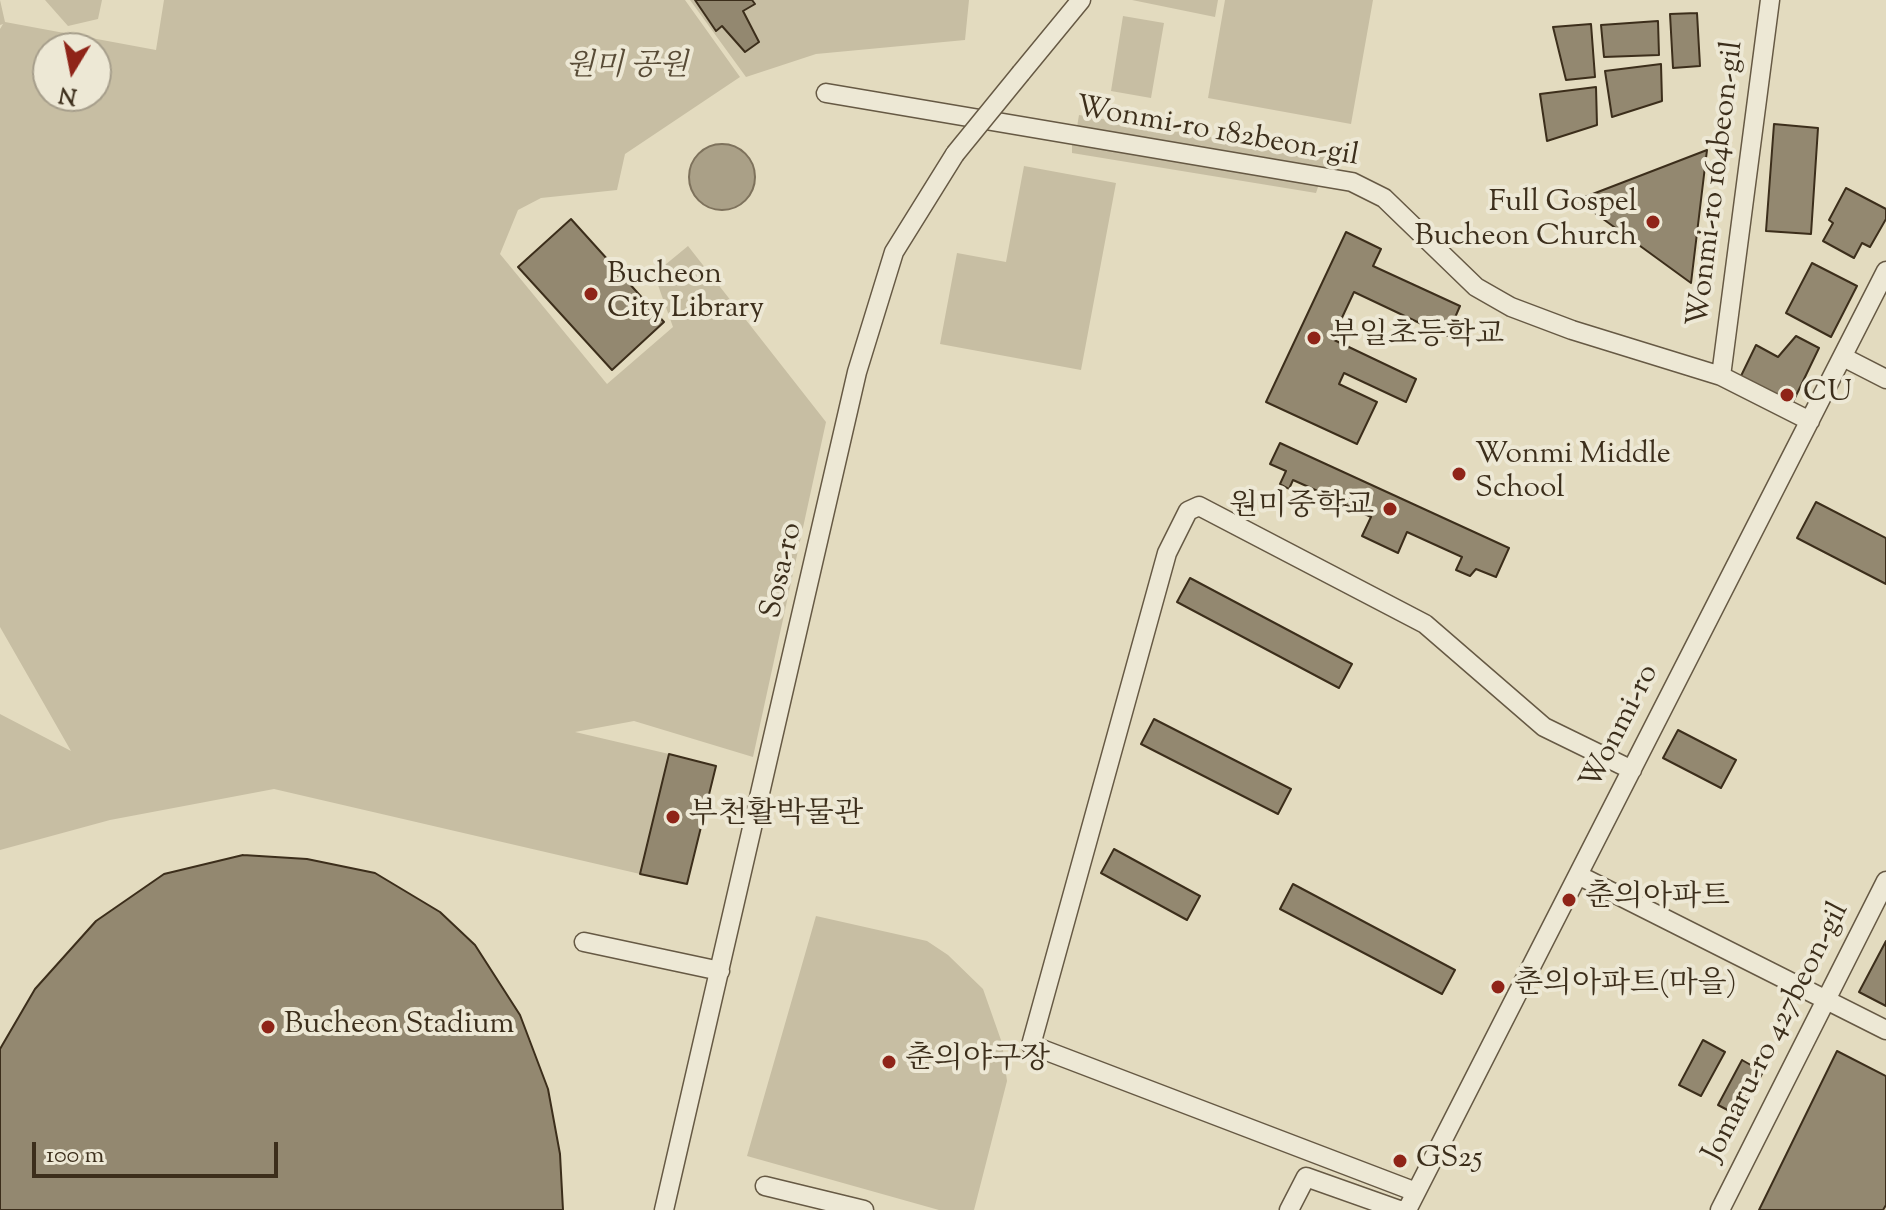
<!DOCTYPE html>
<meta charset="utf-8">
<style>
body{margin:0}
#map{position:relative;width:1886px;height:1210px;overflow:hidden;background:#e3dbbf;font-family:"Sorts Mill Goudy",serif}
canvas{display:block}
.north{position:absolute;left:32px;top:32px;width:80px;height:80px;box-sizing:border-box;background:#ede8d5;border:2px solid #a69e8b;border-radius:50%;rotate:190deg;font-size:22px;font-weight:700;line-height:32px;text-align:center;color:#3c2e1b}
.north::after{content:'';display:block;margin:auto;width:28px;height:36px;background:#8f2418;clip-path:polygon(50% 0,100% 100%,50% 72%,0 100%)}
.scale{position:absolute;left:32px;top:1142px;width:246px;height:36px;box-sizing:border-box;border:4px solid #3c2e1b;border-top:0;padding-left:10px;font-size:24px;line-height:28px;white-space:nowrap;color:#3c2e1b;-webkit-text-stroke:6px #ede8d5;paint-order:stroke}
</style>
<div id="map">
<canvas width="1886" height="1210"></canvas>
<div class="north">N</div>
<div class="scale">100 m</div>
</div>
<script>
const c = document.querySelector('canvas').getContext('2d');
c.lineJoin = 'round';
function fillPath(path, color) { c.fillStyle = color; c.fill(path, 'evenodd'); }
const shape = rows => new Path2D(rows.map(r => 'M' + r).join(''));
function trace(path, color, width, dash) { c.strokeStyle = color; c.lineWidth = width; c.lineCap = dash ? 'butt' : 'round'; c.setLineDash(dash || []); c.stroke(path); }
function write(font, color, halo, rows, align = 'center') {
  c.font = font + ' "Sorts Mill Goudy","Noto Serif KR",serif'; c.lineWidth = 8; c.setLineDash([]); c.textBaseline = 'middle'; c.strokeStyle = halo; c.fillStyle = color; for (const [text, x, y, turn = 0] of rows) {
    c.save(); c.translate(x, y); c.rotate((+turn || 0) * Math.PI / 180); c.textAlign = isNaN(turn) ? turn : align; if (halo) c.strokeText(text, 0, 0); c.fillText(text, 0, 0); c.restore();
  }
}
const green = shape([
 [0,0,5,22,156,50,164,0,685,0,740,77,625,154,617,190,541,198,518,210,500,254,607,384,673,327,654,274,688,246,826,422,753,757,634,721,575,732,669,754,640,874,274,789,110,820,0,850,0,714,71,751,0,627,0,29,3,24,0,25],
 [48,48,96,48,96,96,48,96],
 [45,0,102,0,98,19,68,26],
 [690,0,969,0,965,40,816,54,746,77],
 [1132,0,1218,0,1215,17],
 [1225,0,1373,0,1351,124,1208,98],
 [1123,16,1164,23,1151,98,1111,91],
 [1079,115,1341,159,1338,170,1077,127],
 [1072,143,1319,184,1316,193,1072,153],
 [1024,166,1116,183,1081,370,940,344,957,253,1006,262],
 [816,916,927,941,948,955,983,989,1002,1043,1007,1081,974,1210,939,1210,747,1156]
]);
const water = shape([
 '689 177a33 33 0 1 1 66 0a33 33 0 1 1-66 0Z'
]);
const building = shape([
 [695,0,752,0,755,4,743,11,759,42,745,52,722,26,716,31,695,0],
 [1697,13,1700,66,1673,68,1670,14,1697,13],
 [1658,21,1659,55,1604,57,1601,25,1658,21],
 [1591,24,1595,77,1566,80,1553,27,1591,24],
 [1661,64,1662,101,1612,117,1605,71,1661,64],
 [1596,87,1597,125,1547,141,1540,94,1596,87],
 [1774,124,1818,128,1811,234,1766,231,1774,124],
 [1707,150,1691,283,1577,200,1707,150],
 [1846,188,1886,209,1886,219,1870,247,1862,243,1854,258,1823,241,1833,223,1829,220,1846,188],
 [571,219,664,322,612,370,518,267,571,219],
 [1346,232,1381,249,1373,266,1460,306,1447,336,1354,292,1332,339,1416,379,1406,402,1344,373,1339,384,1377,402,1357,444,1266,402,1346,232],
 [1812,263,1857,286,1831,337,1786,313,1812,263],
 [1796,336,1819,348,1792,404,1740,378,1756,345,1778,357,1796,336],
 [1280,443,1509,548,1496,577,1476,569,1470,576,1456,570,1462,557,1407,532,1398,553,1362,536,1371,517,1343,504,1340,512,1326,506,1331,497,1293,480,1289,489,1280,484,1286,471,1270,464,1280,443],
 [1816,502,1886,538,1886,584,1797,538,1816,502],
 [1190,578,1352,664,1339,688,1177,602,1190,578],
 [1154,719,1291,789,1278,814,1141,744,1154,719],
 [1678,730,1736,760,1721,788,1663,758,1678,730],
 [669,754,716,766,687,884,640,874,669,754],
 [1114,849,1200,896,1187,920,1101,873,1114,849],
 [243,855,307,859,375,873,440,912,475,945,520,1015,548,1089,560,1154,563,1210,0,1210,0,1049,35,989,96,921,164,874,243,855],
 [1293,884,1455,970,1442,994,1280,909,1293,884],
 [1886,941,1886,1006,1859,992,1886,941],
 [1703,1040,1725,1052,1701,1096,1679,1085,1703,1040],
 [1837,1051,1886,1076,1886,1205,1883,1210,1759,1210,1837,1051],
 [1742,1060,1763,1072,1739,1116,1718,1105,1742,1060]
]);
const minor = shape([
 [1021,73,1081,0],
 [826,93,1352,182,1384,198,1476,287,1511,307,1572,330,1721,376,1810,421],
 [1843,357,1886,379],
 [1721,376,1770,0],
 [1578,875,1886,1030],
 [584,942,720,971],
 [765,1186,864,1210],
 [1416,1192,1031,1045,1167,553,1188,511,1199,506,1425,624,1544,727,1632,770],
 [664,1210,857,372,894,252,955,154],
 [1289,1210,1306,1177,1399,1210],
 [1407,1210,1886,271],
 [1720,1210,1886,881]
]);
const minorBridge = shape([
 [955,154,1021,73]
]);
const markers = [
 [1653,222,8,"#8f2418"],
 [591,294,8,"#8f2418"],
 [1314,338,8,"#8f2418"],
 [1787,395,8,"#8f2418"],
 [1459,474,8,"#8f2418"],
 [1390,509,8,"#8f2418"],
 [673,817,8,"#8f2418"],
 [1569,900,8,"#8f2418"],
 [1498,987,8,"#8f2418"],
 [268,1027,8,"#8f2418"],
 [889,1062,8,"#8f2418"],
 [1400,1161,8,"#8f2418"]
];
const parkNames = [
 ["원미 공원",627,69]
];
const streetNames = [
 ["Wonmi-ro 182beon-gil",1217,134,10],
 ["Wonmi-ro 164beon-gil",1718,184,-83],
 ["Sosa-ro",784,571,-77],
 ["Wonmi-ro",1622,728,-63],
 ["Jomaru-ro 427beon-gil",1778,1033,-63]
];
const poiNames = [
 ["Full Gospel",1637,205,"right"],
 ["Bucheon Church",1637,239,"right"],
 ["Bucheon",607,277],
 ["City Library",607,311],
 ["부일초등학교",1330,338],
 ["CU",1803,395],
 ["Wonmi Middle",1475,457],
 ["School",1475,491],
 ["원미중학교",1374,509,"right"],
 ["부천활박물관",689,817],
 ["춘의아파트",1585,900],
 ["춘의아파트(마을)",1514,987],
 ["Bucheon Stadium",284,1027],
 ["춘의야구장",905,1062],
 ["GS25",1416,1161]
];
fillPath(green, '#c7bea3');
fillPath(water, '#aaa087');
trace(water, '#7e725c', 2);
fillPath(building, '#938870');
trace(building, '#3c2e1b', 2);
trace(minor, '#665944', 21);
trace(minor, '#ede8d5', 18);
trace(minorBridge, '#665944', 21, []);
trace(minorBridge, '#ede8d5', 18);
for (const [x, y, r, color] of markers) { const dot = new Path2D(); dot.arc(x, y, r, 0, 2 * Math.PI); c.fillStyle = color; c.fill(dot); trace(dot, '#ede8d5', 3); }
write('italic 30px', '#584b36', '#ede8d5', parkNames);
write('30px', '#3c2e1b', '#ede8d5', streetNames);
write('30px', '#3c2e1b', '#ede8d5', poiNames, 'left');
</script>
